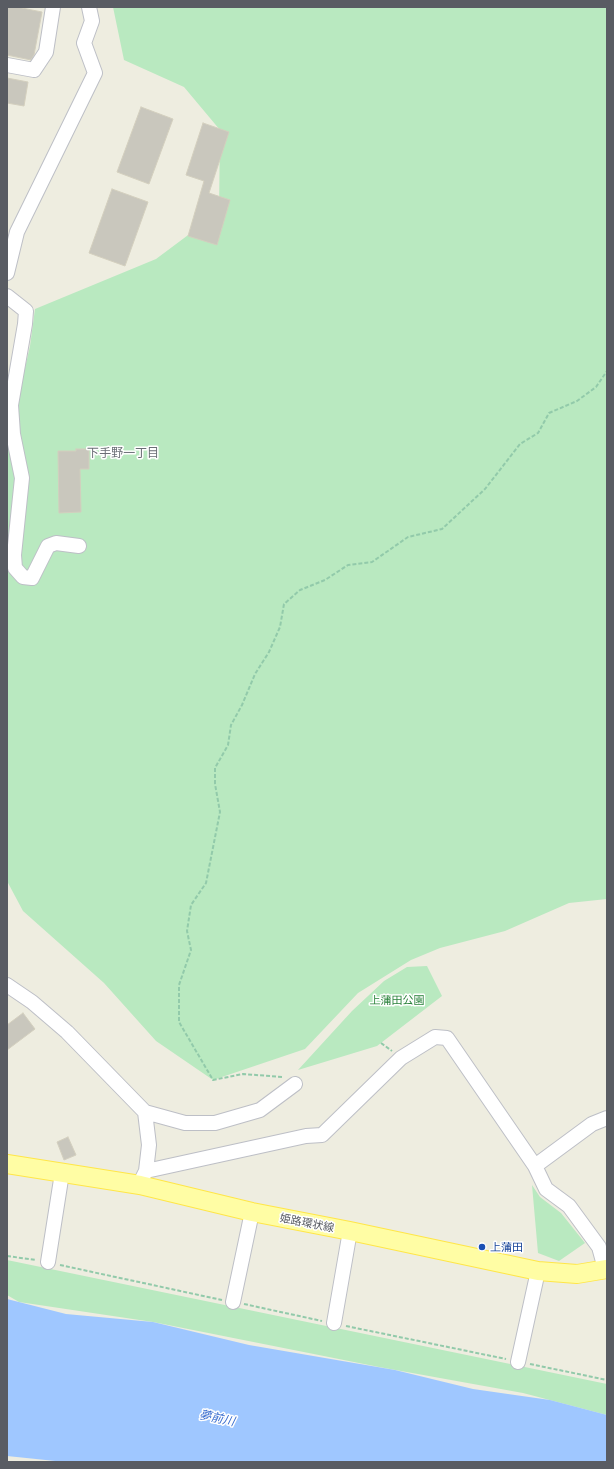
<!DOCTYPE html>
<meta charset="utf-8">
<style>
body{margin:0}
#map{position:relative;width:614px;height:1469px;overflow:hidden;background:#eeede0;font-family:"Exo 2",sans-serif}
canvas{display:block}
.frame{position:absolute;inset:0;border:8px solid #595c63;pointer-events:none}
</style>
<div id="map">
<canvas width="614" height="1469"></canvas>
<div class="frame"></div>
</div>
<script>
const c = document.querySelector('canvas').getContext('2d');
c.lineJoin = 'round';
function fillPath(path, color) { c.fillStyle = color; c.fill(path, 'evenodd'); }
const shape = rows => new Path2D(rows.map(r => 'M' + r).join(''));
function trace(path, color, width, dash) { c.strokeStyle = color; c.lineWidth = width; c.lineCap = dash ? 'butt' : 'round'; c.setLineDash(dash || []); c.stroke(path); }
function write(font, color, halo, rows, align = 'center') {
  c.font = font + ' "Exo 2","Noto Sans JP",sans-serif'; c.lineWidth = 3; c.setLineDash([]); c.textBaseline = 'middle'; c.strokeStyle = halo; c.fillStyle = color; for (const [text, x, y, turn = 0] of rows) {
    c.save(); c.translate(x, y); c.rotate((+turn || 0) * Math.PI / 180); c.textAlign = isNaN(turn) ? turn : align; if (halo) c.strokeText(text, 0, 0); c.fillText(text, 0, 0); c.restore();
  }
}
const green = shape([
 [113,7,607,7,607,899,569,903,505,931,440,948,411,960,358,993,305,1049,213,1080,156,1041,104,983,23,911,7,881,7,415,22,381,30,346,35,309,156,259,219,212,220,130,184,87,124,60],
 [427,966,442,996,377,1046,298,1070,352,1011,384,981,407,967],
 [532,1185,540,1197,561,1213,585,1243,559,1261,538,1253],
 [7,1260,607,1384,607,1415,523,1393,379,1367,153,1322,19,1302,7,1295]
]);
const water = shape([
 [7,1299,66,1314,153,1322,249,1345,395,1370,473,1389,550,1400,607,1415,607,1462,65,1462,7,1456]
]);
const building = shape([
 [7,7,17,7,42,12,34,55,31,60,7,55,7,7],
 [7,78,28,82,24,106,7,103,7,78],
 [141,107,173,119,149,184,117,172,141,107],
 [203,123,229,132,209,193,230,200,217,245,188,236,204,181,186,175,203,123],
 [112,189,148,202,125,266,89,253,112,189],
 [76,449,89,449,89,469,80,469,81,512,59,513,58,451,76,451,76,449],
 [23,1013,35,1029,7,1050,7,1025,23,1013],
 [68,1137,76,1155,64,1160,57,1142,68,1137]
]);
const path = shape([
 [381,1043,392,1051],
 [282,1077,243,1074,213,1080,179,1022,179,985,191,950,187,931,191,905,206,883,220,812,215,784,215,768,228,745,231,725,242,705,255,674,269,652,280,627,284,604,300,590,325,580,348,565,372,562,408,537,442,529,485,489,520,444,538,433,549,413,577,401,596,387,607,371],
 [7,1256,36,1260],
 [60,1265,222,1300],
 [244,1304,322,1321],
 [346,1326,506,1359],
 [530,1364,607,1380]
]);
const minor = shape([
 [7,65,34,70,46,52,53,7],
 [7,273,17,232,95,73,84,43,92,21,89,7],
 [7,296,26,311,25,324,11,405,13,434,22,478,14,555,15,568,23,577,32,578,48,546,56,543,79,546],
 [7,985,32,1002,67,1032,145,1112,149,1145,146,1171,142,1179],
 [145,1112,185,1123,215,1123,260,1110,295,1084],
 [535,1166,592,1124,607,1118],
 [146,1171,306,1136,322,1135,401,1058,435,1037,447,1038,535,1166,546,1189,569,1206,599,1247,605,1269],
 [48,1262,62,1173],
 [233,1302,252,1212],
 [334,1323,350,1231],
 [518,1362,538,1271]
]);
const major = shape([
 [7,1164,140,1185,252,1212,350,1231,538,1271,577,1274,607,1269]
]);
const markers = [
 [482,1247,4,"#1a4fb4"]
];
const parkNames = [
 ["上蒲田公園",397,1000]
];
const streetNames = [
 ["姫路環状線",307,1223,11]
];
const transitNames = [
 ["上蒲田",490,1247]
];
const neighbourhoodNames = [
 ["下手野一丁目",123,453]
];
const waterNames = [
 ["夢前川",217,1418,12]
];
fillPath(green, '#b9e9c0');
fillPath(water, '#9fc7ff');
fillPath(building, '#c9c7bd');
trace(building, '#d3cfbe', 1);
trace(minor, '#bdbfc6', 16);
trace(major, '#ffe648', 20);
trace(path, '#92caaa', 2, [4, 2]);
trace(minor, '#fff', 14);
trace(major, '#fffda4', 18);
for (const [x, y, r, color] of markers) { const dot = new Path2D(); dot.arc(x, y, r, 0, 2 * Math.PI); c.fillStyle = color; c.fill(dot); trace(dot, '#fff', 1.5); }
write('11px', '#2a823b', '#fff', parkNames);
write('11px', '#595c63', '#fff', streetNames);
write('11px', '#164399', '#fff', transitNames, 'left');
write('12px', '#6a6e75', '#fff', neighbourhoodNames);
write('italic 12px', '#356ace', '#fff', waterNames);
</script>
